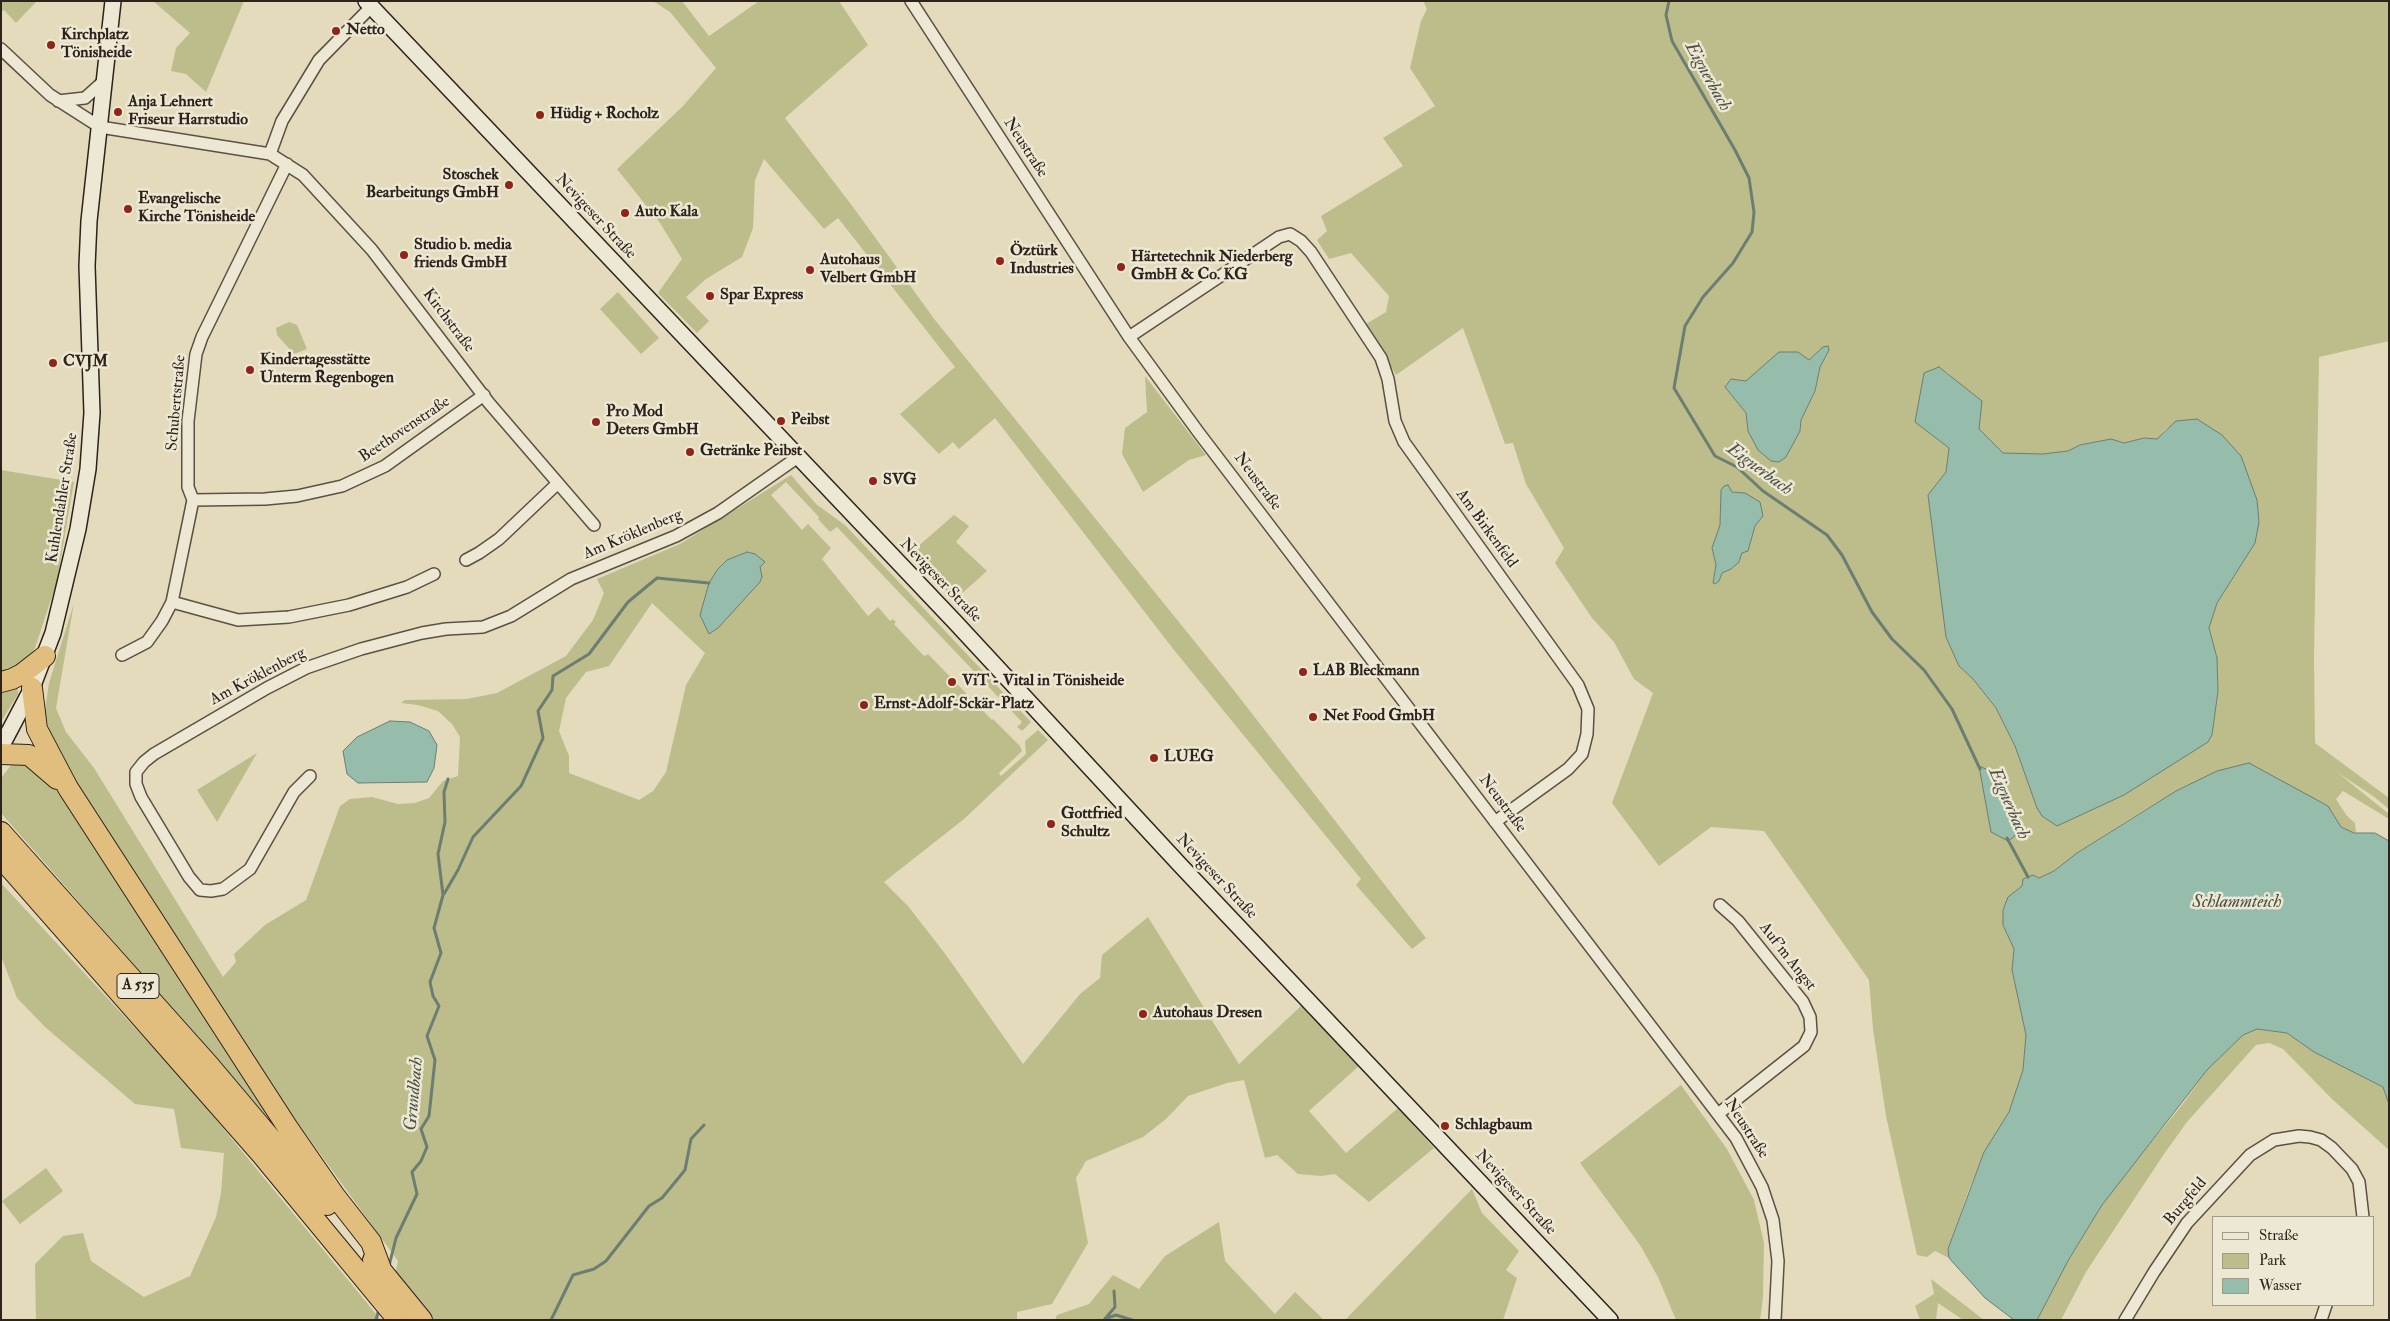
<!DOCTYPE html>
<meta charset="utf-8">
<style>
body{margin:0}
#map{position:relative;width:2390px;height:1321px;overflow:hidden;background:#e4dbbc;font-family:"IM FELL Double Pica",serif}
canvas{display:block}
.frame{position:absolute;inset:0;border:2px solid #2e221c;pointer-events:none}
.legend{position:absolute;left:2212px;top:1216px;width:162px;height:90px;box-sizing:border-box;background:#ede8d3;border:1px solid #a1998a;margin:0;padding:6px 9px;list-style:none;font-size:15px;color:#2e221c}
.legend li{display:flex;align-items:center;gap:10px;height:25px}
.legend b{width:25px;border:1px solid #a1998a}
</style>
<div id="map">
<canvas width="2390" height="1321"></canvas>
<div class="frame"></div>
<ul class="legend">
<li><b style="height:6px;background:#ede8d3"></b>Straße</li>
<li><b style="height:14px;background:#bcbd8b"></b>Park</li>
<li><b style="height:14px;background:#96bcac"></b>Wasser</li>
</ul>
</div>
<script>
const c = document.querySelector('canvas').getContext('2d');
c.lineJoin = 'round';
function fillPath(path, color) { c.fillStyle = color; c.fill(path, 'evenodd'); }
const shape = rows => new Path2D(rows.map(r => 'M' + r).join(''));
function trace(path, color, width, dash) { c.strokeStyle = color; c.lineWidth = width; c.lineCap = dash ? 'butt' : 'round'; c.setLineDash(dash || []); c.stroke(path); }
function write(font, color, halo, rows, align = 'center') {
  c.font = font + ' "IM FELL Double Pica",serif'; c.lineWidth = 5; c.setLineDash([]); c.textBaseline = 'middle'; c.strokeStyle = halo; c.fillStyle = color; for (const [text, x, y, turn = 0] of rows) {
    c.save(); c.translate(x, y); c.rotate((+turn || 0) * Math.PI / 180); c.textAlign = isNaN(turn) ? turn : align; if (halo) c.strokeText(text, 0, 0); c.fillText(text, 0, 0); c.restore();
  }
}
const green = shape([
 [1,1,37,1,16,23,4,10,1,12],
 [153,1,244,1,206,92,186,74,171,71,176,48,190,33],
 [653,1,682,1,709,36,759,1,839,1,868,45,785,118,853,207,935,320,1229,684,1426,938,1412,949,1356,885,1361,879,1174,650,995,418,959,449,953,442,939,454,900,414,955,367,838,218,824,229,764,159,755,180,753,228,742,257,706,279,686,297,709,321,697,333,658,293,682,259,660,223,617,169,683,106,716,68,670,12],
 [1423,1,2389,1,2389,341,2319,357,2314,657,2315,743,2389,798,2389,809,2373,796,2338,773,2389,814,2389,819,2343,791,2336,799,2347,816,2355,823,2356,832,2354,833,2341,827,2327,806,2309,797,2217,771,2176,791,2133,817,2077,853,2054,871,2039,878,2033,875,2023,879,2022,886,2003,910,2003,925,2014,949,2012,970,2026,1035,2023,1070,2009,1112,1984,1152,1968,1192,1948,1249,1949,1258,1935,1251,1927,1257,1917,1255,1886,1116,1873,1029,1869,980,1764,831,1711,827,1659,866,1612,803,1653,693,1634,679,1614,642,1592,618,1555,563,1564,548,1526,484,1513,443,1505,444,1463,328,1396,375,1366,324,1386,312,1389,296,1351,253,1329,259,1317,240,1327,231,1321,216,1403,166,1383,138,1435,106,1410,68,1421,21,1427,9],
 [1823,347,1829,350,1820,367,1815,391,1801,420,1800,431,1748,431,1746,413,1725,387,1731,379,1745,381,1809,360],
 [1947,372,1955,380,1979,429,2003,453,2043,454,2068,451,2080,445,2111,439,2124,443,2144,438,2157,439,2167,428,2255,543,2217,603,2209,628,2217,658,2218,691,2212,735,2037,808,2015,746,1996,708,1973,679,1959,666,1928,495,1946,472,1949,448,1916,422,1922,394],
 [1721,490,1745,493,1763,516,1755,526,1748,551,1742,553,1739,562,1731,569,1722,573,1719,581,1713,582,1716,565,1712,548,1720,525],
 [618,292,659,338,641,354,600,309],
 [289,322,297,325,307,349,294,354,277,335,276,328],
 [1145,376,1206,455,1189,460,1143,492,1122,454,1125,428,1147,412],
 [1,470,74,482,57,581,35,648,25,662,1,676],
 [791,475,816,504,845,525,1031,722,1022,731,1017,727,1022,722,837,527,830,532,818,519,819,517,786,482,771,495,802,530,808,524,831,548,822,559,868,616,878,607,890,621,893,619,896,622,894,624,923,655,925,656,928,654,992,720,993,719,1020,746,1022,751,999,773,1001,776,1026,754,1025,741,1038,730,1048,740,964,819,884,882,908,906,946,955,1023,1064,1080,994,1100,978,1102,955,1148,917,1239,1064,1301,1006,1360,1065,1309,1111,1346,1153,1398,1108,1434,1148,1369,1202,1335,1174,1321,1176,1298,1174,1277,1155,1265,1158,1244,1080,1227,1083,1188,1096,1166,1119,1143,1137,1086,1161,1076,1178,1088,1243,1052,1304,1017,1312,1017,1320,385,1320,398,1261,297,1122,74,782,51,740,45,710,49,683,74,603,56,708,66,732,94,768,223,977,236,962,234,954,265,925,306,900,340,806,350,799,372,797,398,804,415,803,429,798,443,781,458,776,460,737,452,724,438,711,418,705,401,703,405,700,467,699,497,693,566,656,593,620,604,593,597,579,680,544],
 [652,603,705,653,686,685,666,772,653,791,639,800,569,773,569,756,559,731,566,698,586,672,609,666],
 [954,515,969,526,956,542,987,571,959,596,953,597,908,555],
 [18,686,18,694,1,722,1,691],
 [257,753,217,822,197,790],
 [12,764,21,764,37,769,59,791,277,1128,1,813,1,778],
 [1,883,185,1082,381,1320,36,1320,35,1264,63,1236,83,1233,91,1261,144,1297,190,1276,216,1217,221,1193,224,1153,181,1148,174,1109,135,1104,45,1027,17,998,1,956],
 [2257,1029,2287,1033,2314,1052,2383,1087,2389,1104,2389,1150,2332,1099,2283,1049,2269,1043,2256,1045,2187,1122,2164,1154,2086,1272,2061,1320,2037,1320,2069,1259,2102,1205,2130,1168,2182,1105,2207,1070,2243,1035],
 [1681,1085,1727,1149,1754,1200,1764,1243,1763,1298,1760,1320,1676,1320,1658,1277,1640,1245,1580,1163],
 [46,1168,63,1191,20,1224,2,1201],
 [1472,1189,1482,1213,1519,1251,1506,1270,1517,1278,1503,1320,1345,1320],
 [1219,1222,1225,1261,1275,1314,1295,1292,1324,1320,1055,1320,1057,1315,1089,1304,1113,1275,1139,1289,1165,1256],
 [1931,1279,1984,1320,1963,1320,1938,1303,1936,1320,1920,1320,1915,1306,1934,1294]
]);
const water = shape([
 [1828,346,1829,350,1820,367,1815,391,1801,420,1800,431,1786,457,1779,462,1771,461,1758,450,1748,431,1746,413,1725,387,1731,379,1746,381,1779,352,1798,352,1809,360,1823,347,1828,346],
 [1939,367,1982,401,1979,429,2003,453,2043,454,2068,451,2080,445,2111,439,2124,443,2144,438,2157,439,2176,421,2197,419,2222,435,2241,456,2257,500,2259,522,2255,543,2217,603,2209,628,2217,658,2218,691,2212,735,2208,742,2124,795,2057,826,2042,816,2037,808,2015,746,1996,708,1973,679,1959,666,1946,637,1928,495,1946,472,1949,448,1915,422,1924,373,1939,367],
 [1728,485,1732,492,1745,493,1760,502,1763,516,1755,526,1748,551,1742,553,1739,562,1731,569,1722,573,1719,581,1715,584,1713,583,1716,565,1712,548,1720,525,1721,490,1724,486,1728,485],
 [747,552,755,554,765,562,760,567,762,577,760,582,718,628,709,634,700,615,709,583,717,570,727,560,747,552],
 [390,721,410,722,429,731,437,745,434,768,427,782,358,783,347,774,343,751,357,737,390,721],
 [2249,763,2328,806,2341,827,2354,833,2375,833,2389,841,2389,1104,2383,1087,2314,1052,2287,1033,2257,1029,2243,1035,2207,1070,2102,1205,2069,1259,2037,1320,2014,1320,1985,1298,1949,1258,1948,1249,1984,1152,2009,1112,2023,1070,2026,1035,2012,970,2014,949,2003,925,2003,910,2008,897,2022,886,2023,879,2033,875,2039,878,2054,871,2077,853,2176,791,2217,771,2249,763],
 [1979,766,1997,774,2012,803,2015,836,2008,841,1991,832,1979,766]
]);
const stream = shape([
 [1669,1,1666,15,1672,41,1735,150,1749,178,1754,212,1752,232,1733,263,1703,297,1685,326,1674,388,1715,456,1737,467,1763,491,1827,535,1842,555,1872,612,1892,639,1924,670,1952,709,1980,769],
 [2007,838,2028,877],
 [444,894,458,870,473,837,521,786,543,738,538,711,552,690,553,676,589,654,628,602,657,578,709,583],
 [389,1266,396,1238,417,1194,412,1172,421,1161,427,1147,421,1129,429,1116,435,1060,427,1036,439,1006,433,996,430,982,441,953,434,928,443,895,438,854,445,822,444,792,448,779],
 [1107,1318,1116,1315,1132,1320],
 [376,1320,379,1309],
 [551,1320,573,1275,594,1269,606,1261,649,1206,662,1198,685,1170,691,1139,704,1125],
 [1104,1320,1115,1307,1114,1291]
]);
const street = shape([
 [911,1,1129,337,1199,433,1736,1138,1762,1187,1773,1220,1778,1261,1775,1320],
 [1,49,50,95,100,127,270,154,303,175,372,250,489,403,594,525],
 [58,101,85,98,105,80],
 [270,154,282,121,319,60,371,7],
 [1129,337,1279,237,1290,234,1301,241,1311,252,1381,358,1388,379,1395,421,1404,442,1578,685,1588,709,1587,734,1582,754,1568,769,1495,822],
 [193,500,265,499,297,496,342,486,385,466,484,395],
 [466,560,479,553,499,539,558,483],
 [172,602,238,620,289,617,349,605,407,587,434,574],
 [122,655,147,642,162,621,172,602,193,500,188,487,188,421,196,354,202,337,287,164],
 [310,776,294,792,250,869,223,889,211,891,200,890,189,877,141,797,136,784,136,772,144,762,154,754,267,688,306,668,361,649,422,633,446,629,483,627,511,616,571,579,676,536,718,513,798,457],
 [1718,1114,1804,1046,1811,1032,1810,1017,1803,1002,1738,921,1720,905],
 [2125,1320,2154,1272,2187,1223,2250,1155,2274,1140,2299,1136,2310,1137,2321,1140,2332,1148,2352,1169,2359,1182,2363,1217],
 [2321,1320,2326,1305]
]);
const secondary = shape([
 [366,1,955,622,1181,866,1610,1320],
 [1,747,32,688,53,633,78,529,88,469,92,413,87,266,89,221,113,1]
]);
const highway = shape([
 [1,682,12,679,22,674,45,656],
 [32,688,37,729,68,788,288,1128,335,1196,371,1242,381,1269],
 [1,754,29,755,57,779],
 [1,832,209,1065,327,1205],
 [1,858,261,1154,398,1320],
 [373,1260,422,1320]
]);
const markers = [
 [336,31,5,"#8f2418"],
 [51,45,5,"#8f2418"],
 [118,112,5,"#8f2418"],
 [540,115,5,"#8f2418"],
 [509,185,5,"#8f2418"],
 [128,209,5,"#8f2418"],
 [625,213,5,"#8f2418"],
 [404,255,5,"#8f2418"],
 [1000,261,5,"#8f2418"],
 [1121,267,5,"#8f2418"],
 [810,270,5,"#8f2418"],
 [710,296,5,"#8f2418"],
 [53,363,5,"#8f2418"],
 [250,370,5,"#8f2418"],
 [781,421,5,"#8f2418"],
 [596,422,5,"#8f2418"],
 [690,452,5,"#8f2418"],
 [873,481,5,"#8f2418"],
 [1303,672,5,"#8f2418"],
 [952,682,5,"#8f2418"],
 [864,705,5,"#8f2418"],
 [1313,717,5,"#8f2418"],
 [1154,758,5,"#8f2418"],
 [1051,824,5,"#8f2418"],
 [1143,1014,5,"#8f2418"],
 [1445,1126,5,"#8f2418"]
];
const shields = [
 [138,986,42]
];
const shieldNames = [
 ["A 535",138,986]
];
const poiNames = [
 ["Netto",346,31],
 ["Kirchplatz",61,36],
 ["Tönisheide",61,54],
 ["Anja Lehnert",128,103],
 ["Friseur Harrstudio",128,121],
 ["Hüdig + Rocholz",550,115],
 ["Stoschek",499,176,"right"],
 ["Bearbeitungs GmbH",499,194,"right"],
 ["Evangelische",138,200],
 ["Kirche Tönisheide",138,218],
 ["Auto Kala",635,213],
 ["Studio b. media",414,246],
 ["friends GmbH",414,264],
 ["Öztürk",1010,252],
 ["Industries",1010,270],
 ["Härtetechnik Niederberg",1131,258],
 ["GmbH & Co. KG",1131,276],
 ["Autohaus",820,261],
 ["Velbert GmbH",820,279],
 ["Spar Express",720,296],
 ["Kindertagesstätte",260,361],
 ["Unterm Regenbogen",260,379],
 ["CVJM",63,363],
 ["Pro Mod",606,413],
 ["Deters GmbH",606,431],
 ["Peibst",791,421],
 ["Getränke Peibst",700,452],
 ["SVG",883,481],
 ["LAB Bleckmann",1313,672],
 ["ViT - Vital in Tönisheide",962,682],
 ["Ernst-Adolf-Sckär-Platz",874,705],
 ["Net Food GmbH",1323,717],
 ["LUEG",1164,758],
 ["Gottfried",1061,815],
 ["Schultz",1061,833],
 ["Autohaus Dresen",1153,1014],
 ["Schlagbaum",1455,1126]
];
const streetNames = [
 ["Neustraße",1025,148,57],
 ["Nevigeser Straße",595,217,47],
 ["Kirchstraße",448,321,53],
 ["Schubertstraße",177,403,-85],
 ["Beethovenstraße",405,430,-34],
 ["Neustraße",1257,482,53],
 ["Kuhlendahler Straße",63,498,-81],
 ["Am Birkenfeld",1486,529,54],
 ["Am Kröklenberg",633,535,-23],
 ["Nevigeser Straße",940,581,46],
 ["Am Kröklenberg",258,677,-28],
 ["Neustraße",1502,804,53],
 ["Nevigeser Straße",1216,877,47],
 ["Auf'm Angst",1787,957,52],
 ["Neustraße",1746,1129,57],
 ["Nevigeser Straße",1515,1193,47],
 ["Burgfeld",2186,1202,-50]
];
const waterNames = [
 ["Eignerbach",1707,77,61],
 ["Eignerbach",1759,470,36],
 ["Eignerbach",2008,804,66],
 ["Schlammteich",2237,903],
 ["Grundbach",415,1094,-85]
];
fillPath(green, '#bcbd8b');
fillPath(water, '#96bcac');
trace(water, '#6c7e72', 1);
trace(stream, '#6c7e72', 3);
trace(street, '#5c5044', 14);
trace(secondary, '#2e221c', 18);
trace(highway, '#2e221c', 22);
trace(street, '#ede8d3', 11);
trace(secondary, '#ede8d3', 15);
trace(highway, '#e2be7e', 20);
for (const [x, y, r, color] of markers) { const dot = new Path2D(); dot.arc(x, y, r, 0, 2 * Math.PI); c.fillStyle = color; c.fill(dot); trace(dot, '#ede8d3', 2); }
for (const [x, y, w] of shields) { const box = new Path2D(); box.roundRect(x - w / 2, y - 12.5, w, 25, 4); c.fillStyle = '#ede8d3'; c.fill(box); trace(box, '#2e221c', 1); }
write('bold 15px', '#2e221c', null, shieldNames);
write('bold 16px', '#2e221c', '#ede8d3', poiNames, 'left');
write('16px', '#2e221c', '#ede8d3', streetNames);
write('italic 18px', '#4d5047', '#ede8d3', waterNames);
</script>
